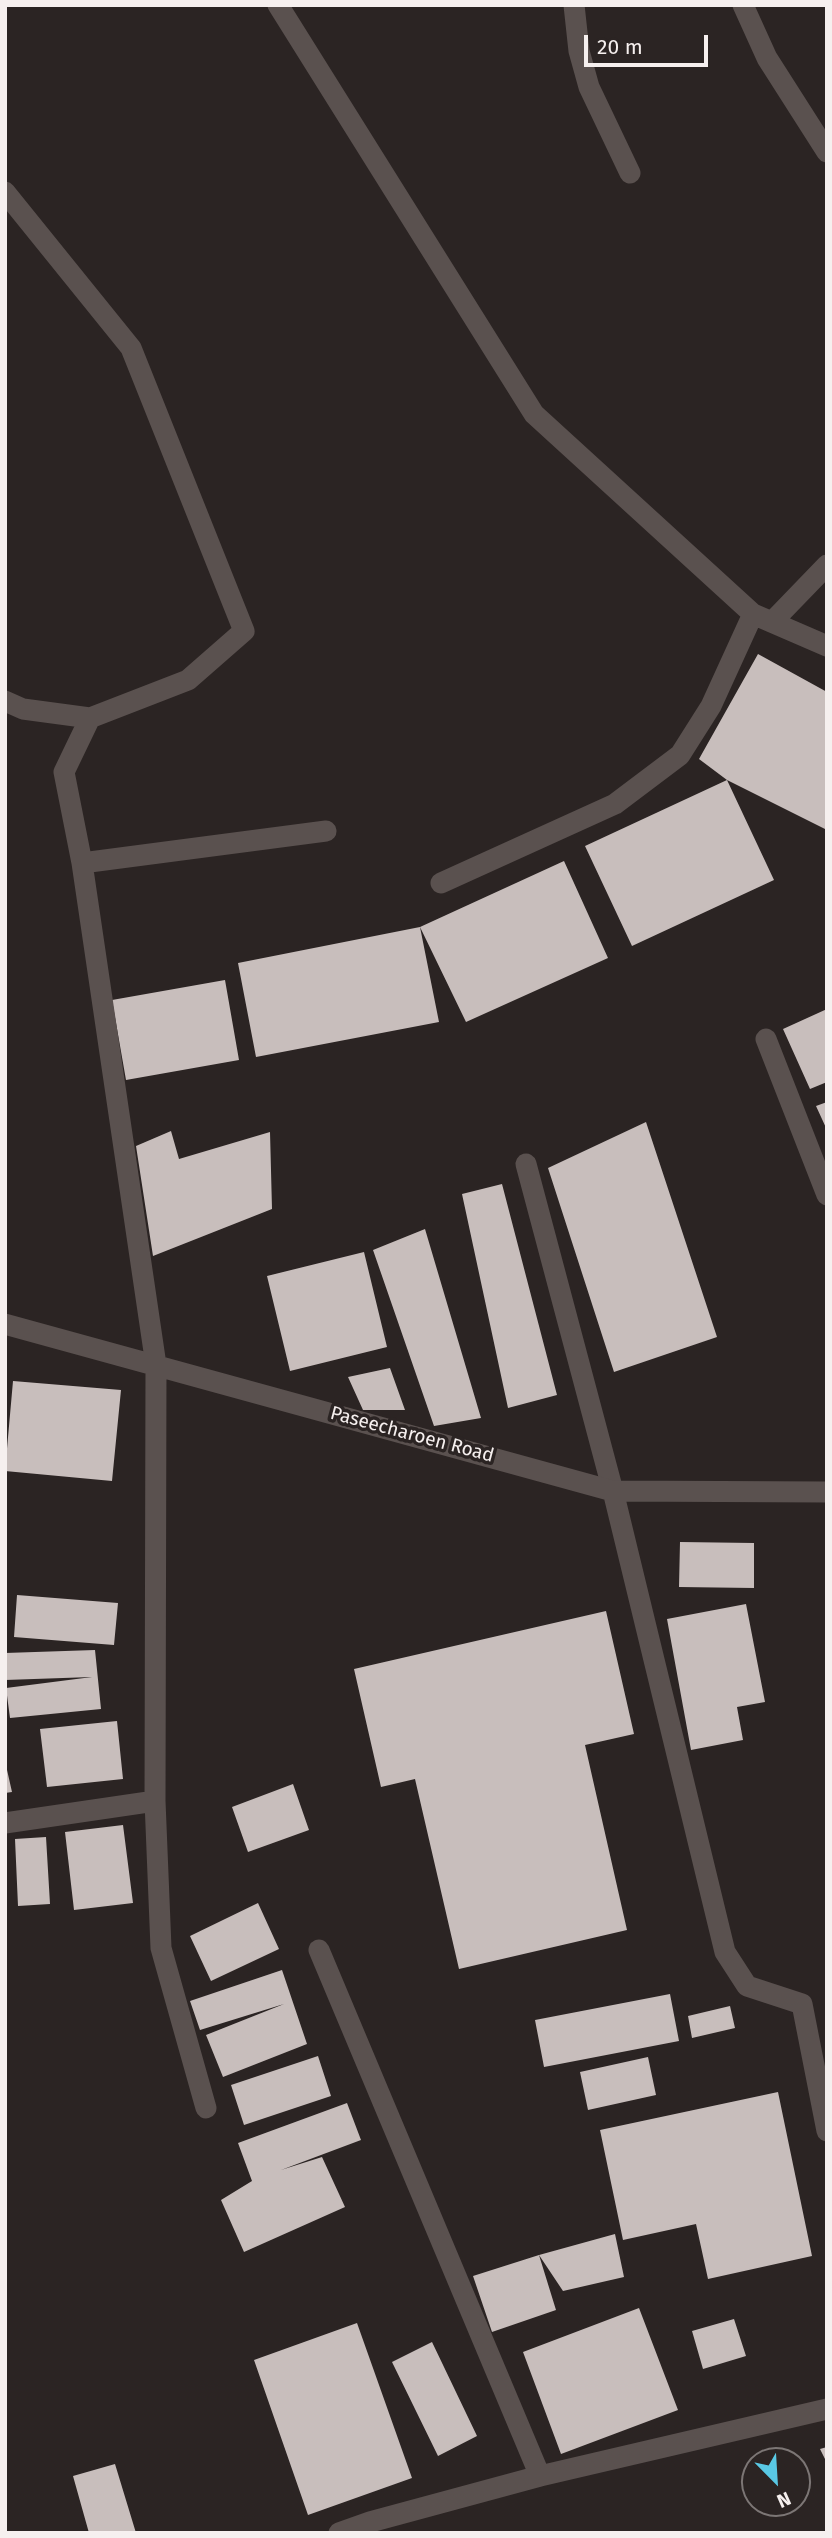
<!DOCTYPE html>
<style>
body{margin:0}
#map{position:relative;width:832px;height:2538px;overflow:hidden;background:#2b2423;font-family:"Fira Sans",sans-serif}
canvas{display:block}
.frame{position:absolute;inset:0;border:7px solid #f6f0ef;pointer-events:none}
.north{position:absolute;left:741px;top:2447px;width:70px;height:70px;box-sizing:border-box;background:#2b2423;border:2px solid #7c7675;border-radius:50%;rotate:156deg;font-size:19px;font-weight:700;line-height:28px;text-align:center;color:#f6f0ef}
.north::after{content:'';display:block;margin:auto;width:24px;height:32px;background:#59c8e4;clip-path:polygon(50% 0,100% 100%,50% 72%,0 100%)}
.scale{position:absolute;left:584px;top:35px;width:124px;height:32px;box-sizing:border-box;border:4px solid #f6f0ef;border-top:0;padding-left:9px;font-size:21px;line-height:24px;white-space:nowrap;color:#f6f0ef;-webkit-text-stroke:5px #2b2423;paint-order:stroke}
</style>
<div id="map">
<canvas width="832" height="2538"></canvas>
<div class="frame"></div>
<div class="north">N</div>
<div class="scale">20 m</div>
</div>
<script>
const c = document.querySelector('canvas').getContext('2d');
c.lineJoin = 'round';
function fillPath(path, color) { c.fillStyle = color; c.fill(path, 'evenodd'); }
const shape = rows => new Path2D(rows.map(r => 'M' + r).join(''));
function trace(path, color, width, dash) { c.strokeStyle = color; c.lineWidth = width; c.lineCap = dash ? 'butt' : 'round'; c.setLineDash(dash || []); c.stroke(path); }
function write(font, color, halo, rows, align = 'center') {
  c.font = font + ' "Fira Sans",sans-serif'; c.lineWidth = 7; c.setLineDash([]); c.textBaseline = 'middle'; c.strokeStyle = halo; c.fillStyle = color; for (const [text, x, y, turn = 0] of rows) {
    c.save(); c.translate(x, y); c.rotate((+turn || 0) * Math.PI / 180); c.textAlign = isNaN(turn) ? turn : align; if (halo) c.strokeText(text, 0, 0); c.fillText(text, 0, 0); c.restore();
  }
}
const building = shape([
 [758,654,827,692,827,830,727,780,774,880,632,946,585,846,727,780,699,759],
 [564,861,608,958,466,1022,420,927],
 [420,927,439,1022,256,1057,238,963],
 [225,980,239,1060,126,1080,112,1000],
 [827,1009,827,1082,810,1089,783,1029],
 [827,1102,827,1130,816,1106],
 [646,1122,717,1337,614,1372,548,1168],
 [171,1131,179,1159,270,1132,272,1209,153,1256,136,1146],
 [502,1184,557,1395,508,1408,462,1194],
 [425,1229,481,1418,434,1426,373,1250],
 [364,1252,387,1347,290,1371,267,1276],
 [390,1368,405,1410,363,1410,348,1377],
 [13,1381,121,1390,112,1481,5,1471],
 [680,1542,754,1543,754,1588,679,1587],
 [17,1595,118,1603,114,1645,14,1637],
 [746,1604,765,1702,737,1707,743,1740,691,1750,667,1619],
 [606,1611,634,1734,585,1745,627,1930,459,1969,415,1779,381,1787,354,1669],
 [95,1650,101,1709,10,1718,6,1688,92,1677,5,1680,5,1653],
 [117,1721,123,1779,47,1787,40,1729],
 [5,1761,12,1792,5,1793],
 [293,1784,309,1830,248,1852,232,1807],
 [123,1825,133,1903,74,1910,65,1832],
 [46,1837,50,1904,18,1906,15,1839],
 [258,1903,279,1949,211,1981,190,1936],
 [282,1970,307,2044,223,2077,206,2035,284,2004,200,2030,190,2001],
 [670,1994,679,2041,544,2067,535,2020],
 [730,2006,735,2028,692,2038,688,2016],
 [318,2056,331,2096,244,2125,231,2085],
 [648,2057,656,2095,588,2110,580,2072],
 [778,2092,812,2256,708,2279,696,2224,623,2240,600,2130],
 [347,2103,361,2140,281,2170,322,2157,345,2207,244,2252,221,2200,252,2181,238,2143],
 [615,2234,624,2277,563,2291,539,2255],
 [539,2255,556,2310,492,2332,473,2276],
 [639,2308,678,2410,561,2454,523,2352],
 [734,2319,746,2356,703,2369,692,2331],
 [357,2323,412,2478,308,2515,254,2360],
 [432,2342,477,2436,438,2456,392,2362],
 [827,2447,827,2463,820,2449],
 [115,2464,136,2533,89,2533,73,2476]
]);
const lane = shape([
 [526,1164,613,1491]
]);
const street = shape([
 [278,5,534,414,753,614,827,646],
 [574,5,579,51,589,87,630,173],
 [743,5,767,58,827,152],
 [5,192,131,348,244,631,188,680,90,718,64,772,82,863,156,1365,155,1801,161,1948,206,2108],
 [772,622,827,565],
 [5,701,23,709,90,718],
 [82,863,326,831],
 [441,883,615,804,680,755,711,706,753,614],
 [766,1039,827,1195],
 [5,1324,613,1491,827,1492],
 [613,1491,725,1952,747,1986,802,2004,827,2131],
 [5,1823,155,1801],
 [319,1950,540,2476],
 [339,2533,370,2522,540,2476,827,2409]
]);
const streetNames = [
 ["Paseecharoen Road",412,1435,15]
];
fillPath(building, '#c8bebc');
trace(lane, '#5a514f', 21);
trace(street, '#5a514f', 21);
write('19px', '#f6f0ef', '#2b2423', streetNames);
</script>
